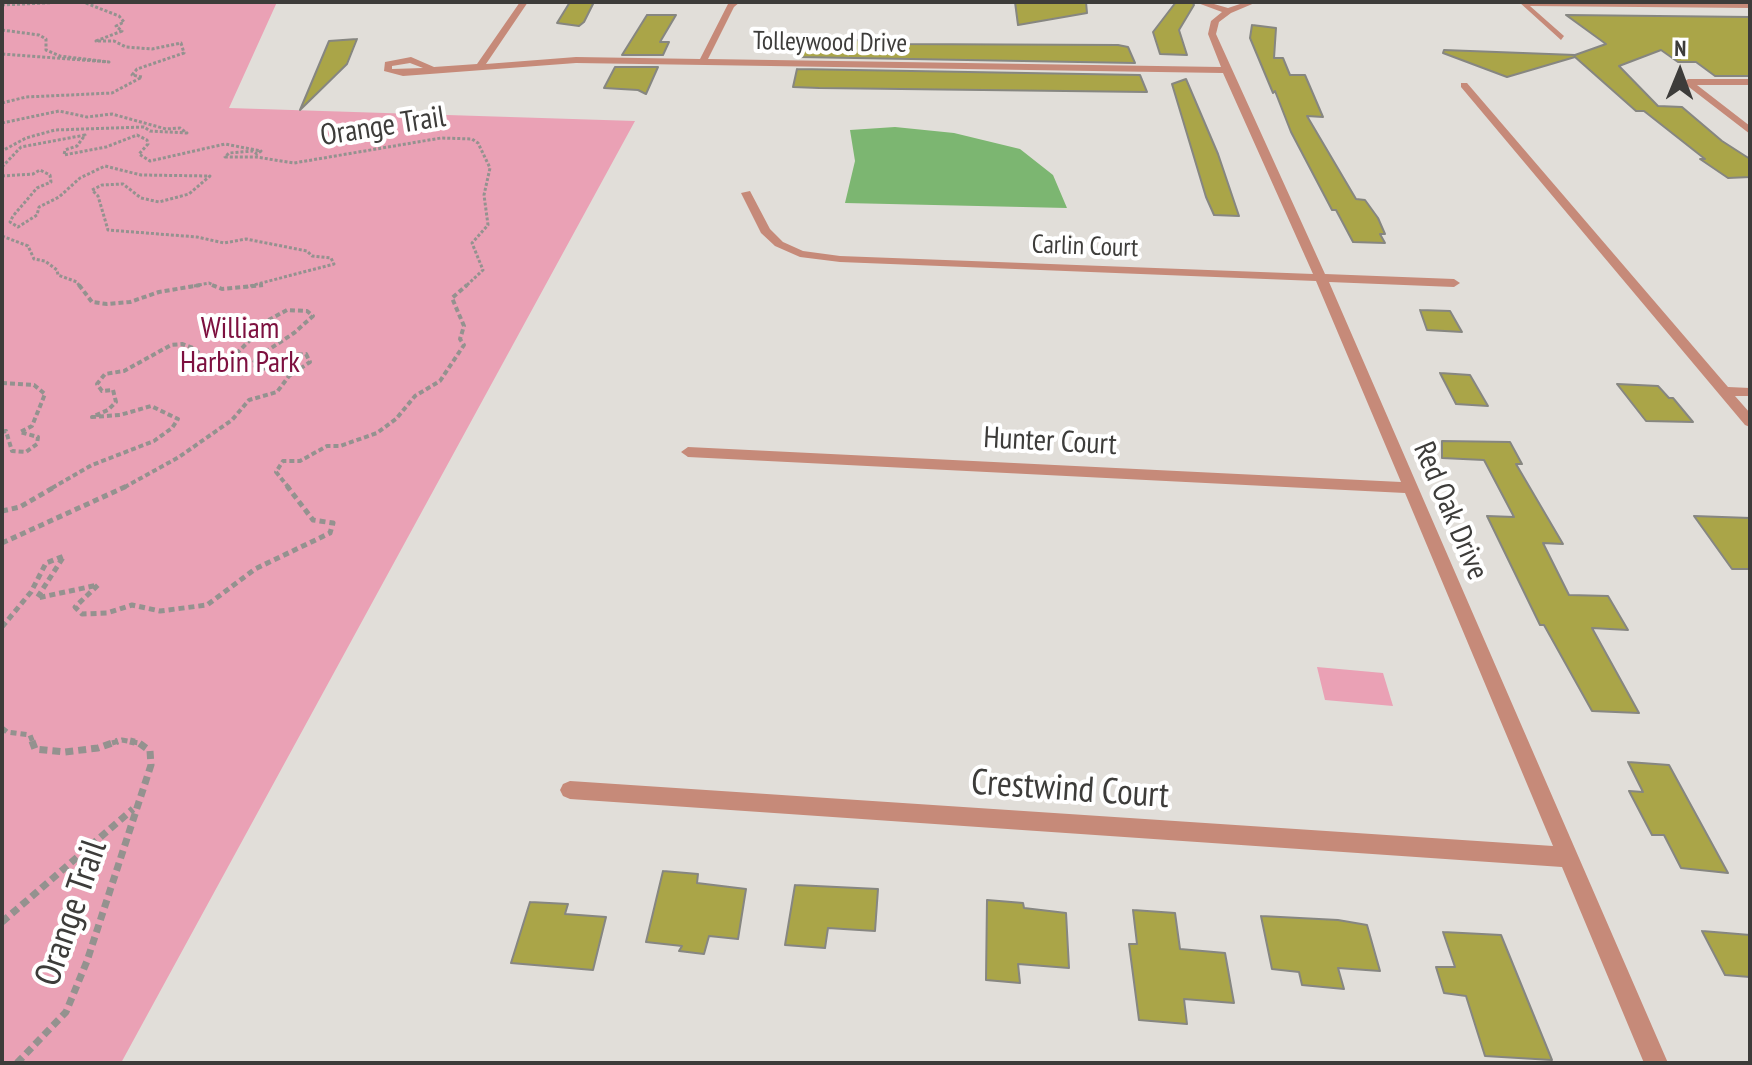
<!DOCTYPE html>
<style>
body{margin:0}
#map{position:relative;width:1752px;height:1065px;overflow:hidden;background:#e1ded9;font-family:"PT Sans Narrow",sans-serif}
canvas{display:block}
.frame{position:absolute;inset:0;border:4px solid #3d3c3a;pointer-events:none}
.north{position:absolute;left:1640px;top:32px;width:80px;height:80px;-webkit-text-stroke:6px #fff;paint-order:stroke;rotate:1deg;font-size:22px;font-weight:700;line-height:32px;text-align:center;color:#3d3c3a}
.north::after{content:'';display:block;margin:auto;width:28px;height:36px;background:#3d3c3a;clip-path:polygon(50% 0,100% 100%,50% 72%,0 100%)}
</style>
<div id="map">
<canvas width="1752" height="1065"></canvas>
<div class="frame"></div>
<div class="north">N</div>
</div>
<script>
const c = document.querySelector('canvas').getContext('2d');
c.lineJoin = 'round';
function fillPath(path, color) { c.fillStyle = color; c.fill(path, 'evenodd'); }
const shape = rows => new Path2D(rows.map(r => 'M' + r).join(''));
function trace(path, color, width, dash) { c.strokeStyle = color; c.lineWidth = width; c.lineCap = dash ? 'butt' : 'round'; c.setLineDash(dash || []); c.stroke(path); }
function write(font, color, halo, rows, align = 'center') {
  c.font = font + ' "PT Sans Narrow",sans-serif'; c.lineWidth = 8; c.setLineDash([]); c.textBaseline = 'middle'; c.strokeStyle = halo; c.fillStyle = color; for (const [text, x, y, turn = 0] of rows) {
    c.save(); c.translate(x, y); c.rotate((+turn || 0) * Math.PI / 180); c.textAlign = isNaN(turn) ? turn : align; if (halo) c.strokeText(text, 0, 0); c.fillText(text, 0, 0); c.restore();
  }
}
const green = shape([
 [2,2,277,2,229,108,635,121,121,1063,2,1063],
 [1317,667,1383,673,1393,706,1325,700]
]);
const water = shape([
 [895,127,954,133,1020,149,1053,175,1067,208,845,203,855,161,850,130]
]);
const building = shape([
 [570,2,594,2,584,22,579,26,557,23,570,2],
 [1015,2,1086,2,1087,13,1018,25,1015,2],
 [1176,2,1192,2,1194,5,1179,30,1187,55,1160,54,1153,32,1176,2],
 [647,15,676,15,660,42,669,42,663,55,622,55,647,15],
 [1566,15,1750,17,1750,76,1715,76,1696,62,1678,62,1661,50,1619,66,1658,106,1682,107,1722,141,1750,159,1750,177,1728,178,1700,159,1705,159,1644,111,1636,111,1575,57,1507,77,1443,53,1444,50,1575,55,1606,44,1566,15],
 [1252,25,1276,28,1274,58,1283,58,1290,75,1305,75,1323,117,1307,116,1356,199,1365,200,1378,218,1385,234,1380,234,1385,243,1353,242,1336,210,1332,210,1291,132,1275,91,1273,93,1250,38,1252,25],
 [357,39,347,64,300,110,329,41,357,39],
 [802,39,894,41,894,44,1118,45,1128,47,1135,63,799,57,802,39],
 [615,67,658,67,646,94,638,90,604,88,615,67],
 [797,69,1140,75,1147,92,819,88,793,87,797,69],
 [1186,79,1218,154,1239,216,1214,215,1206,197,1172,84,1186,79],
 [1420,310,1450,311,1462,332,1427,330,1420,310],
 [1440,373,1470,375,1488,406,1456,404,1440,373],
 [1617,384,1658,386,1669,398,1673,398,1693,422,1646,421,1617,384],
 [1442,441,1510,442,1522,464,1516,464,1563,544,1543,543,1569,595,1608,596,1628,630,1592,628,1639,713,1592,711,1544,625,1540,625,1487,516,1514,517,1484,460,1442,458,1442,441],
 [1694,516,1750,518,1750,569,1732,569,1694,516],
 [1628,762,1669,765,1728,873,1681,868,1664,835,1652,835,1629,791,1643,792,1628,762],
 [663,871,698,874,697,883,746,889,738,939,709,936,704,954,679,951,682,946,646,942,663,871],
 [795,885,878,889,875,931,828,928,825,948,785,945,795,885],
 [987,900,1023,903,1024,908,1066,913,1069,968,1018,964,1020,983,986,980,987,900],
 [530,902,568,904,565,914,606,917,593,970,511,963,530,902],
 [1133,910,1175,913,1180,949,1225,953,1234,1003,1184,999,1187,1024,1139,1020,1129,944,1137,944,1133,910],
 [1261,916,1338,920,1367,925,1380,971,1338,968,1344,989,1302,985,1299,972,1272,969,1261,916],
 [1702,931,1750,935,1750,977,1725,975,1702,931],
 [1443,932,1501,935,1552,1060,1485,1056,1466,996,1444,993,1436,967,1455,967,1443,932]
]);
const pathFar3 = shape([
 [65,2,81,2],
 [2,5,65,2],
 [2,30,39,35,46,39,46,50,60,56,109,62,2,54],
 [2,103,26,97,112,93,142,77,132,75,137,69,184,53,181,43,152,49,126,47,114,41,96,41,122,31,116,26,124,22,119,16,83,2],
 [2,123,59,111,87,117,112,114,166,129,180,128,187,133,150,131,144,127,55,130,26,138,2,151],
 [2,167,21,147,85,135,77,146,65,150,64,155,106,147,137,135,147,140,148,144,139,154,150,161,225,144,261,151,257,154,253,151,229,153,225,157,256,157,294,163,441,138,472,139,478,143,490,168,484,195,488,225,472,243,483,270,465,287],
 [2,176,33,174,40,170,50,175,51,182,37,188,13,216,10,222,18,227,37,215,39,207,59,197,80,178,105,166,141,175,210,176,189,194,159,202,141,198,123,184,102,185,92,190,98,196,108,230,197,237,224,243,246,239,307,251,312,256,331,258,334,264,246,287],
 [2,236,28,246,34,259,45,261,57,270,58,275,77,282,80,287],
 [189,287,209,283,217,287]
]);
const pathFar2 = shape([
 [79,285,92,302,107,304,130,302,159,292,200,285],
 [212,285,222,289,263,285],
 [2,383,34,385,45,394,32,426,20,432,38,437,37,444,26,452,12,451,6,431,2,432],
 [52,488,92,465,154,441,172,428,178,419,151,406,120,415,92,417,108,410,116,402,113,390,102,391,97,384,105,374,124,371,171,345,182,344,193,348,211,363,211,368,229,372,235,355,250,340,256,327,287,310,307,311,313,316,294,333,256,358,253,365,263,369,295,355,306,354,310,362,289,376,277,392,249,400,232,420,179,457,123,488],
 [289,488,276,472,283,461,300,461,327,446,340,446,377,433,396,419,415,396,440,381,464,345,460,339,464,326,452,298,467,285]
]);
const pathFar1 = shape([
 [2,511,20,507,56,486],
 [2,543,127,486],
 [2,627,31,592,46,563,64,556,37,598,98,585,75,607,82,614,107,613,132,605,160,611,207,605,255,569,330,533,333,523,313,520,287,486],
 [2,728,7,732,30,735,33,743],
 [112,743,122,740,139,743]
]);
const path = shape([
 [32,741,35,749,65,752,98,748,118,741],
 [2,922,133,809],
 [17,1063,66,1012,87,961,151,765,150,751,139,743,130,741]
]);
const minor = shape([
 [520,2,528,2,486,64,576,57,700,59,728,4,740,2,734,7,708,59,1221,67,1208,34,1211,21,1222,12,1195,2,1207,2,1228,8,1246,2,1257,2,1231,13,1219,22,1216,34,1325,274,1454,279,1460,283,1454,287,1329,282,1668,1063,1644,1063,1562,867,570,799,563,796,560,790,563,784,570,781,1553,846,1405,493,688,457,681,452,688,447,1401,482,1316,281,840,262,800,257,775,246,761,233,741,193,750,191,770,229,783,242,803,251,840,256,1313,274,1223,73,576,63,403,76,384,71,385,62,411,57,434,67,477,64,520,2],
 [410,63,423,68,392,69,392,66,410,63],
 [1519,2,1750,4,1750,8,1530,6,1564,36,1561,40,1519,2],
 [1688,79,1750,79,1750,85,1697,85,1750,126,1750,134,1685,84,1684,82,1688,79],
 [1461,83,1467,83,1728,387,1750,388,1750,396,1735,396,1750,413,1750,427,1745,425,1461,87,1461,83]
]);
const farStreetnames = [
 ["Tolleywood Drive",830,43,1],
 ["Carlin Court",1085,247,2]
];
const streetNames = [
 ["Orange Trail",383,127,-9],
 ["Hunter Court",1050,442,3],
 ["Red Oak Drive",1450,511,67]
];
const parkNames = [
 ["William",240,329],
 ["Harbin Park",240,363]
];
const nearStreetnames = [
 ["Crestwind Court",1070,790,4],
 ["Orange Trail",72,913,-71]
];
fillPath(green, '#eaa1b5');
fillPath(water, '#7cb671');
fillPath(building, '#aaa548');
trace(building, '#868681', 2);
trace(pathFar3, '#94928f', 3, [3, 2]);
trace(pathFar2, '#94928f', 4, [5, 3]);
trace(pathFar1, '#94928f', 5, [6, 4]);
trace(path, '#94928f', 7, [8, 5]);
fillPath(minor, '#c68a79');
write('26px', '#3d3c3a', '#fff', farStreetnames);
write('30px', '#3d3c3a', '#fff', streetNames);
write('30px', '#7d103f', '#fff', parkNames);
write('36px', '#3d3c3a', '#fff', nearStreetnames);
</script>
